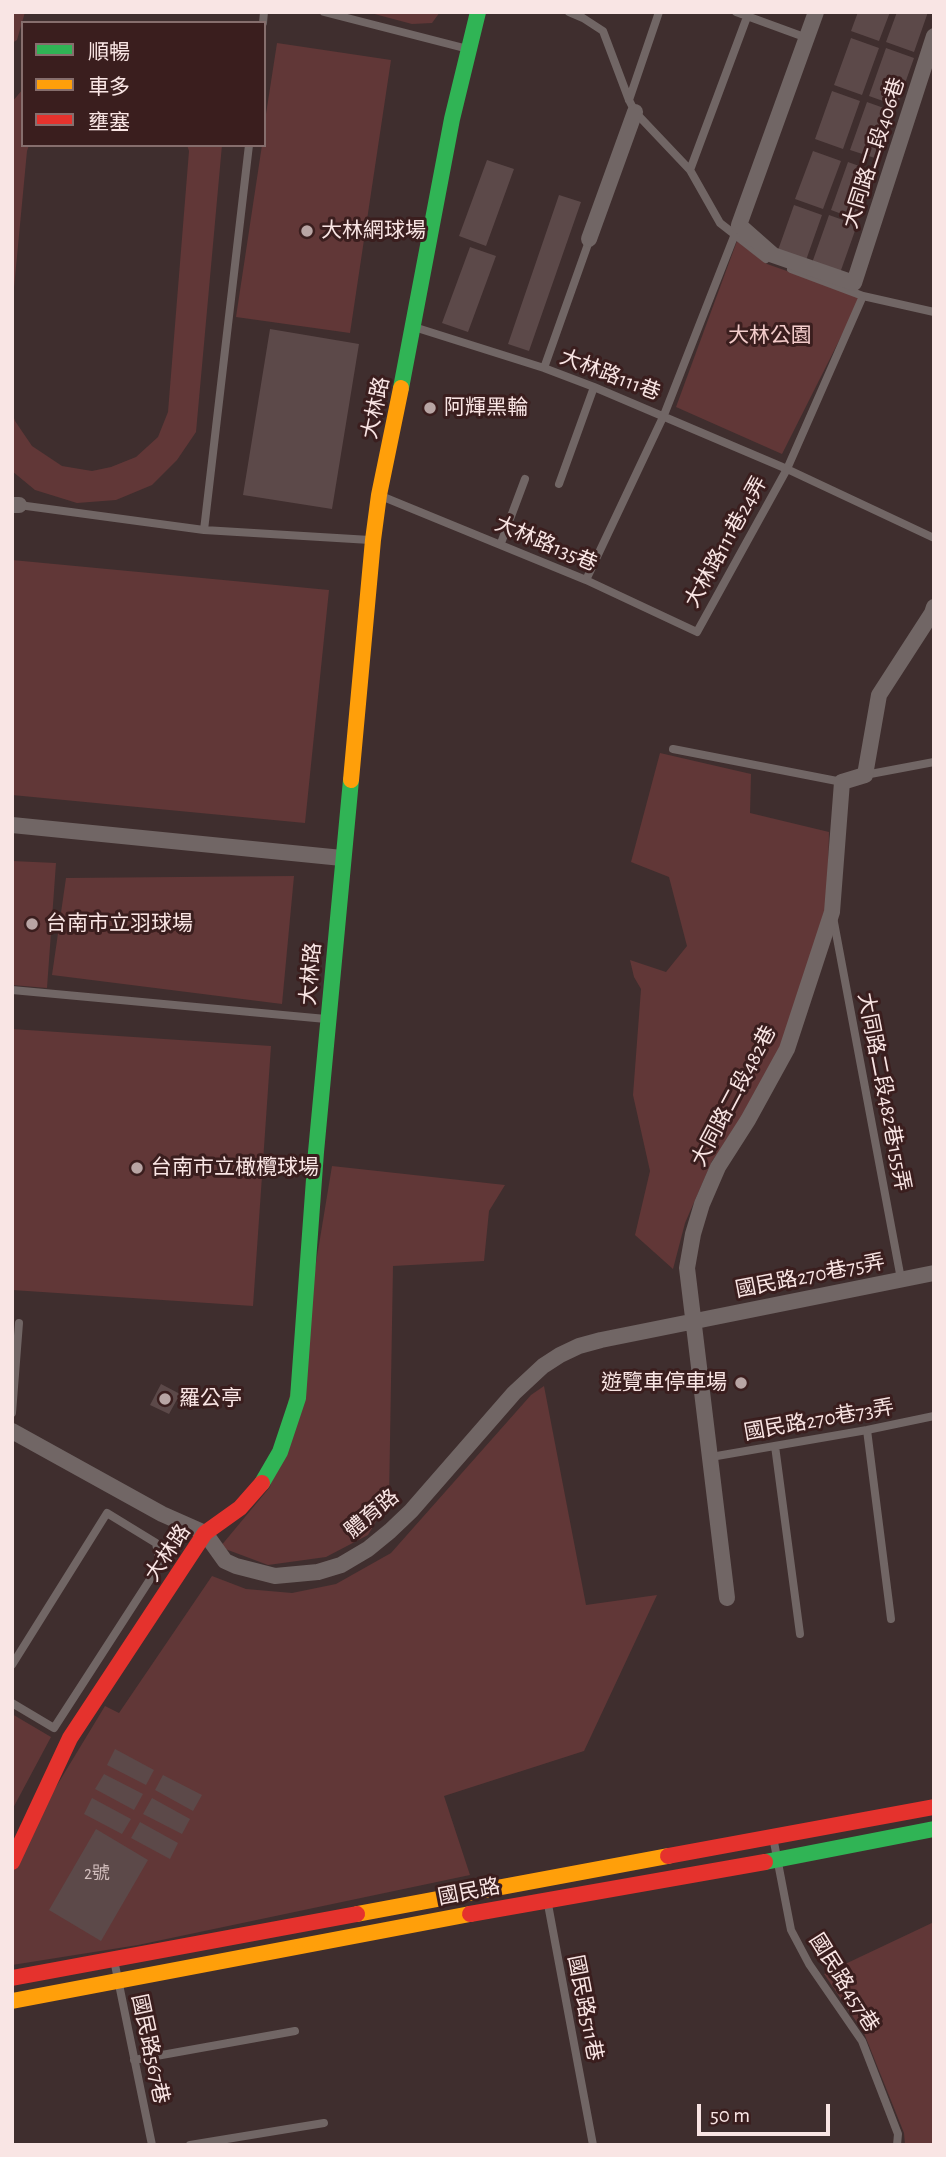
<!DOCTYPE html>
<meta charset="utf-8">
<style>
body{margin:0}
#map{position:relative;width:946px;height:2157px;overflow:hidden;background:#3f2e2e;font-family:"Alegreya Sans","Noto Sans TC",sans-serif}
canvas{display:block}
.frame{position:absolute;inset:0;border:14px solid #f9e5e4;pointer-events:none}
.legend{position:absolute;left:21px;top:21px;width:245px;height:126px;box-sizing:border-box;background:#3a1e1e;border:2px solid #866e6d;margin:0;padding:9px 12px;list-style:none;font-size:21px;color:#f9e5e4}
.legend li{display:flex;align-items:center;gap:14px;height:35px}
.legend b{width:35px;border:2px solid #866e6d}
.scale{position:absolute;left:697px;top:2104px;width:133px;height:32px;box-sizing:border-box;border:4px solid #f9e5e4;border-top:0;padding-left:9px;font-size:21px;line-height:24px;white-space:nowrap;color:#f9e5e4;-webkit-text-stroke:5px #3a1e1e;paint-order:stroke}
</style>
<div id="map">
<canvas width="946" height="2157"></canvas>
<div class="frame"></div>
<ul class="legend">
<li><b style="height:9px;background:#30b455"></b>順暢</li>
<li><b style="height:9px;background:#ff9f0a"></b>車多</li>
<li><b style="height:9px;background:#e5322d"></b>壅塞</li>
</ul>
<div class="scale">50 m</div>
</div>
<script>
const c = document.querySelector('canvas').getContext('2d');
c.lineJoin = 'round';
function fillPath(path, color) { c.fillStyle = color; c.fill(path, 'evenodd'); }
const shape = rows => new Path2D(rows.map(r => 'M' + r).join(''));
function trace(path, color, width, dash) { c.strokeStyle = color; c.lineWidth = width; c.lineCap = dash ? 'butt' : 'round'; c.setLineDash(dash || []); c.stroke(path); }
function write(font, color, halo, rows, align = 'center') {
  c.font = font + ' "Alegreya Sans","Noto Sans TC",sans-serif'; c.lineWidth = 6; c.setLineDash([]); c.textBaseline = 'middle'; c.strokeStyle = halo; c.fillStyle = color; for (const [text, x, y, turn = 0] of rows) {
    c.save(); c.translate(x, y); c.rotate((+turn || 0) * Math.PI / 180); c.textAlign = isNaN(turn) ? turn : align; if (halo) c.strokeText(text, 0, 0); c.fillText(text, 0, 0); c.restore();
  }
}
const green = shape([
 [12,12,25,12,17,40,12,43],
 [367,12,440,12,432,23,412,24],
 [277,43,391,60,350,333,236,317,262,145,264,145,264,127],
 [23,89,23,145,29,145,27,151,12,309,12,102],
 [187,145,222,145,196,432,177,460,152,485,116,500,77,503,35,490,12,471,12,412,15,421,32,446,62,466,92,471,111,467,136,457,158,437,168,412,189,151],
 [737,241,767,264,861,297,782,454,676,407],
 [12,560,329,590,305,823,12,795],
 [660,753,751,774,750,813,829,832,827,914,784,1046,742,1121,712,1161,685,1223,673,1269,635,1235,650,1171,633,1095,641,989,634,977,630,960,666,972,687,946,669,877,631,862],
 [12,861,56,863,47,988,12,985],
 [294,876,282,1004,52,975,66,878],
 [12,1029,271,1046,253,1306,12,1290],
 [332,1166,505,1185,489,1211,484,1261,393,1266,389,1499,368,1535,326,1557,268,1565,220,1547,270,1487,309,1305],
 [544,1386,586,1605,657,1595,584,1751,444,1796,470,1875,138,1945,12,1965,12,1874,42,1810,105,1706,119,1713,212,1576,246,1589,292,1593,336,1584,391,1553,531,1395],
 [12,1714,51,1737,12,1810],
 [934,1922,934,2145,905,2145,904,2133,864,2033,824,1974]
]);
const building = shape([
 [858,12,890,12,879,41,851,31],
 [897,12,928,12,914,52,886,42],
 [851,38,879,48,862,95,834,85],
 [886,48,914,58,897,106,869,96],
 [832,91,860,101,843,149,815,139],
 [867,102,895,112,878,159,850,150],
 [813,151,841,161,823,209,795,199],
 [487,160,514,169,486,246,459,236],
 [848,162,876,172,858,220,831,210],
 [559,195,581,202,529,351,508,344],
 [794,205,822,215,805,263,777,253],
 [829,215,857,225,840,273,812,263],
 [470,247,496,256,468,332,442,323],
 [270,329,359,344,332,509,243,495],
 [161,1384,180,1394,169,1414,150,1405],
 [115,1749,154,1770,146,1785,107,1765],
 [104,1774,143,1794,134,1810,95,1789],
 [163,1775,202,1795,193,1811,155,1790],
 [92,1798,131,1819,122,1834,84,1814],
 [152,1798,190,1819,182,1834,143,1814],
 [140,1822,178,1843,170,1859,131,1838],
 [96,1829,148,1860,101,1941,49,1910]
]);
const lane = shape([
 [324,12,468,49],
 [569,12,583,18,603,31,629,100,635,112,690,170,720,223,766,259],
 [736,12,807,38],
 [263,23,264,12],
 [629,100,659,12],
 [249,145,204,530,370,540],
 [690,170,747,17],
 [791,269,863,296,934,312],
 [414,327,544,368,594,387,787,469,934,538],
 [544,368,588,244],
 [559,484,594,387],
 [381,496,586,580,697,632,787,469,863,296],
 [19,505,204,530],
 [501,543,525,479],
 [586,580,664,415,735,234],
 [673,749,842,782],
 [865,775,934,762],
 [833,917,901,1279],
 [12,990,326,1019],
 [12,1413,19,1323],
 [867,1430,891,1619],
 [775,1446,800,1634],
 [711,1457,867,1430,934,1416],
 [12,1665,107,1513,156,1543,160,1564,54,1728,12,1703],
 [773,1837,791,1930,809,1964,862,2041,898,2134,897,2145],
 [547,1899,593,2145],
 [114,1960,152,2145],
 [134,2060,295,2031],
 [190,2145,324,2123]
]);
const street = shape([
 [816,12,739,225,773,255,854,283,934,36],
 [589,239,635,112],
 [12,505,19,505],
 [12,825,342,858],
 [12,1431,162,1514,205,1533,225,1561,236,1566,275,1576,318,1572,341,1565,368,1549,390,1531,411,1511,514,1393,543,1366,560,1355,579,1346,601,1340,934,1273],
 [727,1598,687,1268,693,1234,702,1204,718,1167,748,1120,787,1049,832,912,842,782,865,775,879,695,932,613,934,607]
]);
const fast = shape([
 [401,388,452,119,478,12],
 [262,1483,280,1452,298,1398,316,1152,351,780],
 [765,1862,934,1829]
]);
const slow = shape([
 [351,780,373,540,379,495,401,388],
 [357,1914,668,1856],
 [12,2001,470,1914]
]);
const jam = shape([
 [668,1856,934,1807],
 [12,1862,70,1738,205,1533,240,1508,262,1483],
 [470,1914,765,1862],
 [12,1978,357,1914]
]);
const markers = [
 [307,231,7,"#b8a5a4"],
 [430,408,7,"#b8a5a4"],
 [32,924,7,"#b8a5a4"],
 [137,1168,7,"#b8a5a4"],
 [741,1383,7,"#b8a5a4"],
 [165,1399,7,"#b8a5a4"]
];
const numberNames = [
 ["2號",97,1874]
];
const streetNames = [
 ["大同路二段406巷",874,153,-72],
 ["大林路111巷",610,375,21],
 ["大林路",376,408,-78],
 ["大林路111巷24弄",726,542,-61],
 ["大林路135巷",546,544,23],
 ["大林路",311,974,-85],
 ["大同路二段482巷155弄",884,1092,79],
 ["大同路二段482巷",734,1096,-62],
 ["國民路270巷75弄",810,1276,-11],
 ["國民路270巷73弄",819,1420,-10],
 ["體育路",372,1514,-40],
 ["大林路",168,1553,-56],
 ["國民路",469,1892,-11],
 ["國民路457巷",844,1983,58],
 ["國民路511巷",585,2008,79],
 ["國民路567巷",150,2049,78]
];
const poiNames = [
 ["大林網球場",321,231],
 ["阿輝黑輪",444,408],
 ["台南市立羽球場",46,924],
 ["台南市立橄欖球場",151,1168],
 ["遊覽車停車場",727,1383,"right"],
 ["羅公亭",179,1399]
];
const parkNames = [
 ["大林公園",770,336]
];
fillPath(green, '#613737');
fillPath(building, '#5c4949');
trace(lane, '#716665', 8);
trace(street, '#716665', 16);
trace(fast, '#30b455', 16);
trace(slow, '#ff9f0a', 16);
trace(jam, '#e5322d', 16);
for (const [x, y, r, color] of markers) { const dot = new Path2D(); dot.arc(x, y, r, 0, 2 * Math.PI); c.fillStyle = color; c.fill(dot); trace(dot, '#3a1e1e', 2.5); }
write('18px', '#d2bebd', null, numberNames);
write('21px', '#f9e5e4', '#3a1e1e', streetNames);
write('21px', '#f9e5e4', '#3a1e1e', poiNames, 'left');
write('21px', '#f3cccb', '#3a1e1e', parkNames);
</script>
